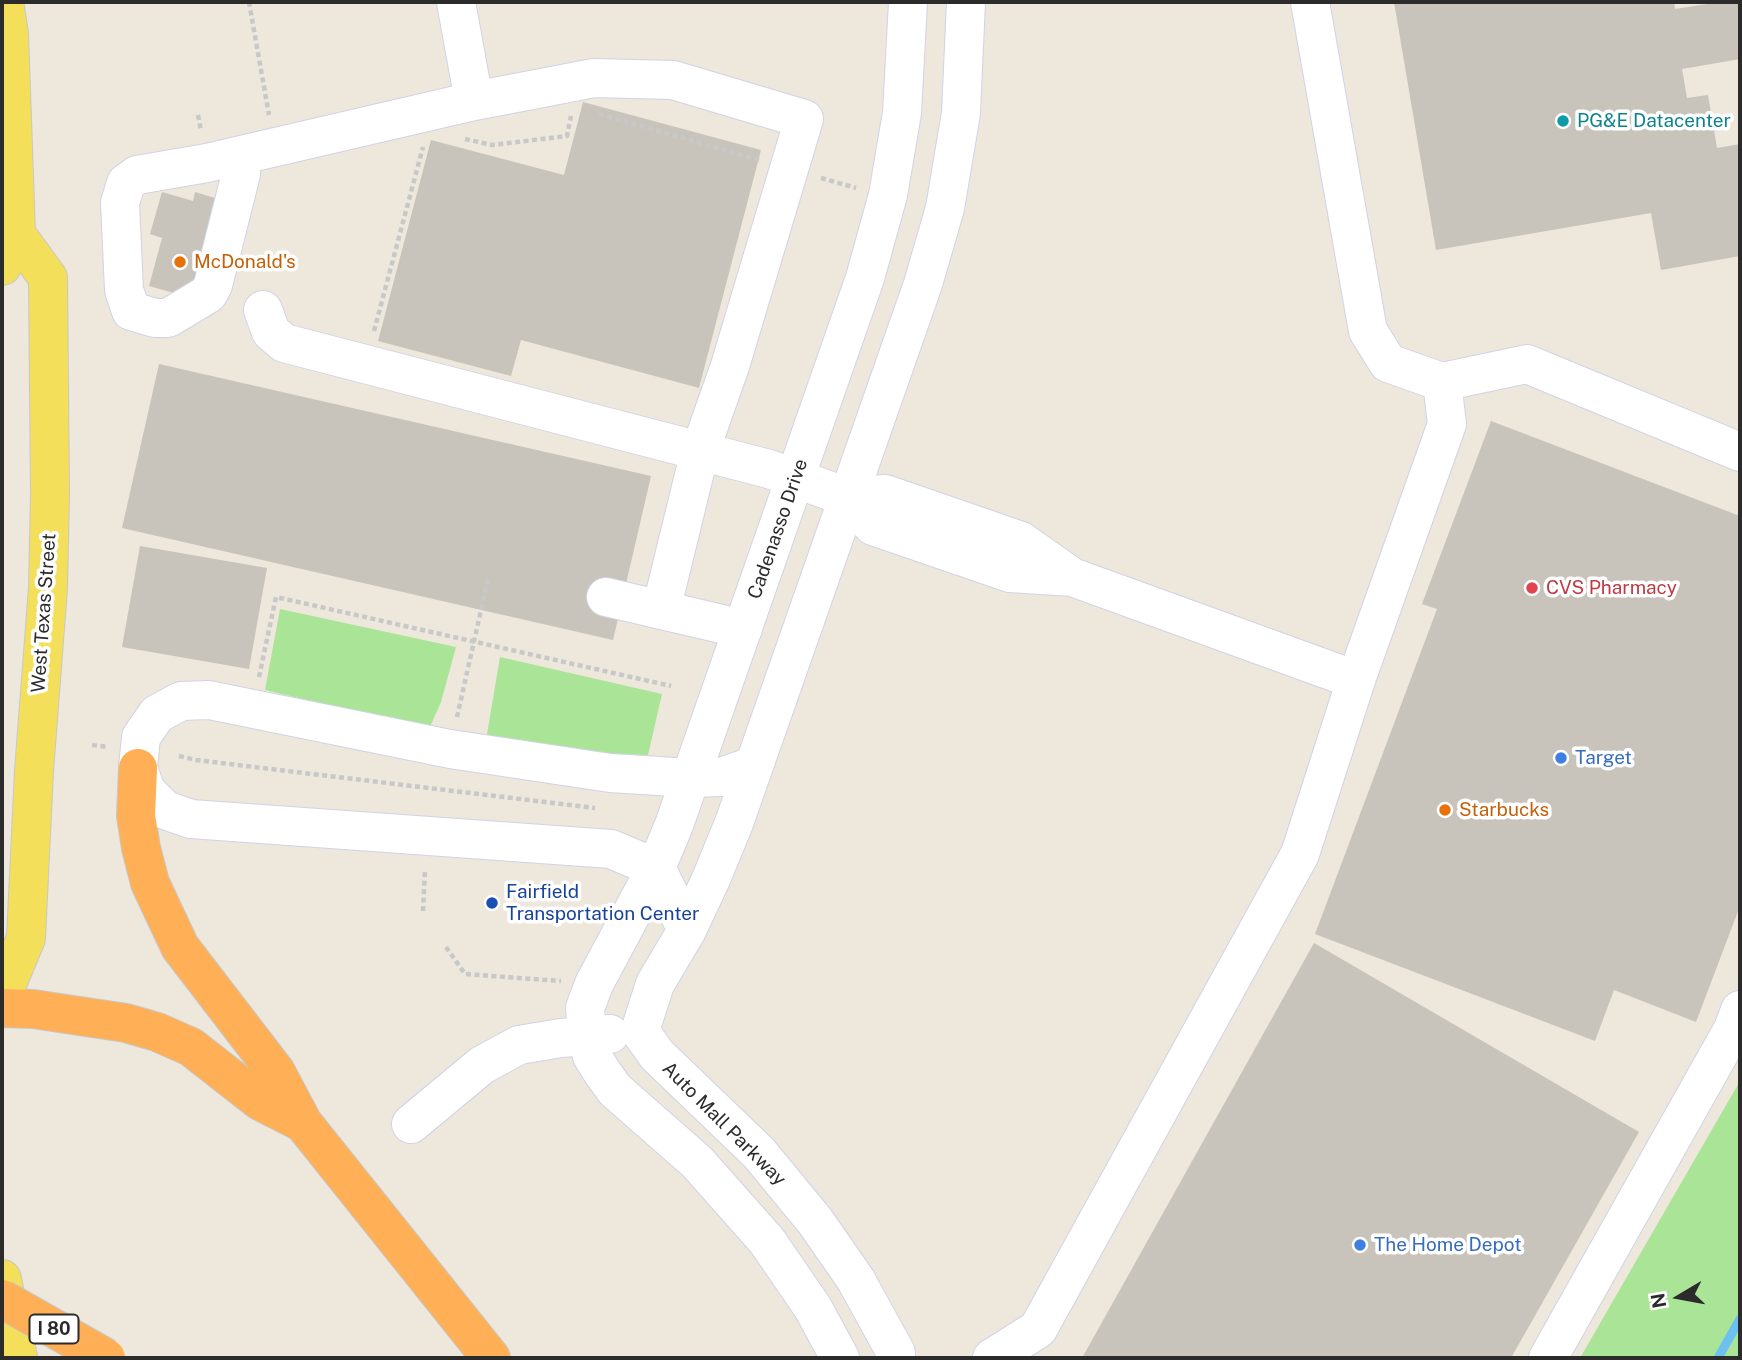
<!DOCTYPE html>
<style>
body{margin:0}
#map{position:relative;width:1742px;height:1360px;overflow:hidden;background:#ede7dc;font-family:"Public Sans",sans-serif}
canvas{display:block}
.frame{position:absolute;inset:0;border:4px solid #2b2b2b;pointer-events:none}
.north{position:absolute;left:1644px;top:1262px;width:70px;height:70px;-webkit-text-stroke:5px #fff;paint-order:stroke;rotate:260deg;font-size:19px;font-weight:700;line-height:28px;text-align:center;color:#2b2b2b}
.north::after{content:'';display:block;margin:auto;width:24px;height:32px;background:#2b2b2b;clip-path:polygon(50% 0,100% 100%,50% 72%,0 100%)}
</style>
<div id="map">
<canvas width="1742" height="1360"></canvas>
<div class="frame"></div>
<div class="north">N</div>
</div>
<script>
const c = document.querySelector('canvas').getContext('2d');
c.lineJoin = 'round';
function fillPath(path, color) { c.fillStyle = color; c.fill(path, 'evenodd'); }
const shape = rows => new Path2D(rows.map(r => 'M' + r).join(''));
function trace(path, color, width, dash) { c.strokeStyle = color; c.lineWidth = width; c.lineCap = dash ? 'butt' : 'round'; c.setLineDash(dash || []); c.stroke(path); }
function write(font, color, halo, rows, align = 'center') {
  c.font = font + ' "Public Sans",sans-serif'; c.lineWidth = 7; c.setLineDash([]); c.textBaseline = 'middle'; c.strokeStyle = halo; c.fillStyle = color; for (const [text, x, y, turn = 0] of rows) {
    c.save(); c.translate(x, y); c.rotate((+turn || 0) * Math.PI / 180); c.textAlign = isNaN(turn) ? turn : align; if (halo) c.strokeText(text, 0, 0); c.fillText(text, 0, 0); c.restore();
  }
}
const green = shape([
 [280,609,456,647,441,702,429,729,265,690],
 [500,657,662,694,648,755,583,753,486,740],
 [1740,1081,1740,1358,1580,1358]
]);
const stream = shape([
 [1718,1358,1740,1319]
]);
const building = shape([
 [1394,2,1674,2,1675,9,1720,2,1740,2,1740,59,1682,69,1687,98,1708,95,1717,148,1740,144,1740,256,1661,270,1651,213,1436,250],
 [583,102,761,150,699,388,521,340,511,376,378,341,431,140,564,175],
 [162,192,193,201,195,192,215,198,212,208,220,210,188,297,149,286,162,238,150,234],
 [159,364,651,476,613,640,122,528],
 [1491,421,1740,516,1740,906,1696,1022,1614,990,1595,1041,1315,934,1437,609,1422,604],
 [140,546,267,568,249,669,122,647],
 [1314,943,1639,1132,1511,1358,1082,1358]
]);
const path = shape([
 [249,2,269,115],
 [599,114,759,160],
 [198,115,201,131],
 [465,139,492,145,567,136,571,116],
 [821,178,856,188],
 [374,331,423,147],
 [259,677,276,597,671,686],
 [457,717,488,579],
 [92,745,108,747],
 [179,756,196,760,595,808],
 [423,911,425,870],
 [446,947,465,974,561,981]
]);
const minor = shape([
 [456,2,474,101],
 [1310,2,1368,331,1388,363,1442,382,1527,364,1740,452],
 [239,156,241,174,213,285,208,294,168,318,155,318,131,311,124,290,120,203,126,183,137,175,207,163,474,101,594,78,673,80,804,119,730,366,700,451,661,610],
 [263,310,271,332,284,343,769,469,847,497,885,494,1021,541,1072,577,1356,680],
 [847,497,873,526,1010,573,1072,577],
 [606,597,743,629],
 [687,930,656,868,611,849,191,819,165,810,146,791,138,768,141,737,157,714,181,701,209,700,450,749,610,773,691,778,721,777,753,766],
 [640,1031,655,984,687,930,711,879,734,823,923,284,945,208,961,113,966,2],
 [640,1031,657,1055,759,1153,815,1221,856,1280,896,1353,895,1358],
 [411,1124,482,1065,519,1045,561,1038,610,1034],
 [840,1358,813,1308,767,1241,697,1162,615,1090,602,1072,592,1056,587,1036,585,1008,594,984,656,868,674,825,865,278,888,195,902,113,908,2],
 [992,1358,1038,1329,1300,854,1356,680,1447,424,1442,382],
 [1548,1358,1733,1029,1740,1010]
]);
const major = shape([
 [2,266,16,234,9,34,4,2],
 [2,996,26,938,34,771,48,588,50,494,48,278,16,234],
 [2,1279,18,1358]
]);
const highway = shape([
 [138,768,136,816,141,848,150,883,180,947,276,1072,303,1123,491,1358],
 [2,1008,33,1009,126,1023,157,1032,191,1047,260,1101,303,1123]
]);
const highwayBridge = shape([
 [2,1299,106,1358]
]);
const markers = [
 [1563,121,7,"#0f9aa8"],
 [180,262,7,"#e8710a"],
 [1532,588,7,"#e0444e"],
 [1561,758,7,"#3f7fe0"],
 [1445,810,7,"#e8710a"],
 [492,903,7,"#1a4fb4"],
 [1360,1245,7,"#3f7fe0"]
];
const shields = [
 [54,1329,49]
];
const shieldNames = [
 ["I 80",54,1329]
];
const cultureNames = [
 ["PG&E Datacenter",1577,121]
];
const foodNames = [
 ["McDonald's",194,262],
 ["Starbucks",1459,810]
];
const streetNames = [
 ["Cadenasso Drive",778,529,-71],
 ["West Texas Street",44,613,-86],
 ["Auto Mall Parkway",724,1124,45]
];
const healthNames = [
 ["CVS Pharmacy",1546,588]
];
const shopNames = [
 ["Target",1575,758],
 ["The Home Depot",1374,1245]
];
const transitNames = [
 ["Fairfield",506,892],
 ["Transportation Center",506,914]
];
fillPath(green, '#aae597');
trace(stream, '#6dc1f1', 9);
fillPath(building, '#c8c4bc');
trace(minor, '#d1d3e4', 40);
trace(major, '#c8c8c8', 40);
trace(highway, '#c8c8c8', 40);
trace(path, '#c8c8c8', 4.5, [5, 3.5]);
trace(minor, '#fff', 38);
trace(major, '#f4df5a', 38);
trace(highway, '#ffaf55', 38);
trace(highwayBridge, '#c8c8c8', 40, []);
trace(highwayBridge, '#ffaf55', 38);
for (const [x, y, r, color] of markers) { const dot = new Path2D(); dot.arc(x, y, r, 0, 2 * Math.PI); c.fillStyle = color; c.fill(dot); trace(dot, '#fff', 2.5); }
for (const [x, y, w] of shields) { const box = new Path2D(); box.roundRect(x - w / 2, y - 14.5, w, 29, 5); c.fillStyle = '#fff'; c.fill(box); trace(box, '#2b2b2b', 2); }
write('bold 18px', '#2b2b2b', null, shieldNames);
write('19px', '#0d838f', '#fff', cultureNames, 'left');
write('19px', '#c56008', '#fff', foodNames, 'left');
write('19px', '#2b2b2b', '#fff', streetNames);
write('19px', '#be3a42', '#fff', healthNames, 'left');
write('19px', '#366cbe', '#fff', shopNames, 'left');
write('19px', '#164399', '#fff', transitNames, 'left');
</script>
